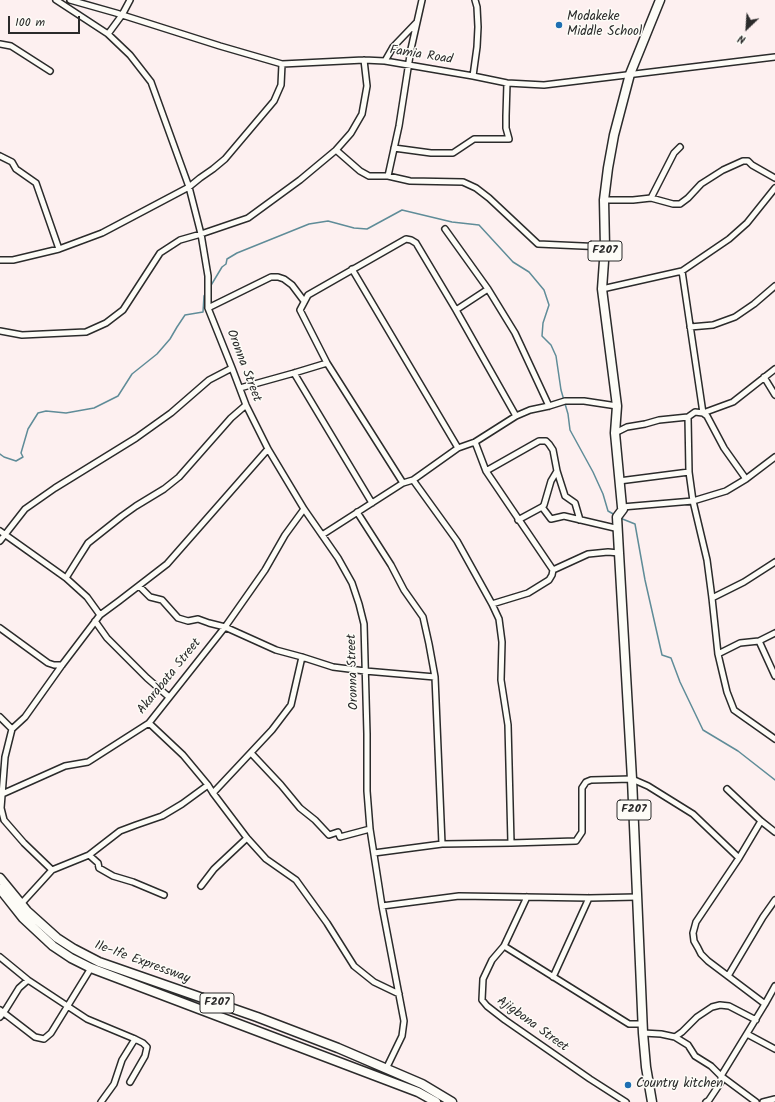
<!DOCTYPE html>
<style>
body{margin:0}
#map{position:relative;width:775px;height:1102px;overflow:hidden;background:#fdf0f0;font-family:Kalam,sans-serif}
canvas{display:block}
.north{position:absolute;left:727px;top:8px;width:40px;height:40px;-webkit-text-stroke:3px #fdfcf7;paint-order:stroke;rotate:205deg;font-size:11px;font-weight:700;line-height:16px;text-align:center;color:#2b2b2b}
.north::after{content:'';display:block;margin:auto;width:14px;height:18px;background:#2b2b2b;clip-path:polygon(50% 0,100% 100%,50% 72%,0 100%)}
.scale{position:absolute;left:8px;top:16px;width:72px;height:18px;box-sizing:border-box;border:2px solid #2b2b2b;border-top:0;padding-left:5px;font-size:12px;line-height:14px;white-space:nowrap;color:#2b2b2b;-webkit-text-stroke:3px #fdfcf7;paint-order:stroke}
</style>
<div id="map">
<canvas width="775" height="1102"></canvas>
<div class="north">N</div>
<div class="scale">100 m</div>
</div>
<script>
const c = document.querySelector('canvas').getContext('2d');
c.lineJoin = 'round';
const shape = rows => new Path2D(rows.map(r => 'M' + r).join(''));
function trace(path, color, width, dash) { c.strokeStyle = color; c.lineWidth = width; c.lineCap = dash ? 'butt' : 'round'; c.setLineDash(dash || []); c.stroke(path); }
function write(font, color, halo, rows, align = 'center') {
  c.font = font + ' Kalam,sans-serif'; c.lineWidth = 3; c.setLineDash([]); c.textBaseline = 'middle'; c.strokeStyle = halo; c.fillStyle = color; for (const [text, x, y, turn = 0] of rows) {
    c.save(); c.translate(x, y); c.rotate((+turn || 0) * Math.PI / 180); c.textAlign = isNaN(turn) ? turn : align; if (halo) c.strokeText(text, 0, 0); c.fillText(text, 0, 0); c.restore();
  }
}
const stream = shape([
 [210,287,222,267,226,264,227,259,237,253,309,224,328,221,354,228,367,229,402,210,452,222,479,225,513,262,529,272,544,290,549,305,543,323,542,336,551,345,556,356,561,390,568,414,570,430,593,472,603,494,608,511,615,515],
 [0,454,4,457,16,461,23,457,21,453,28,429,38,413,46,411,66,413,94,408,118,396,132,374,157,354,170,339,177,327,185,315,203,312,204,296,206,293],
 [620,518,635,524,645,580,662,655,671,658,680,682,703,730,738,751,775,780]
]);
const street = shape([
 [56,0,108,34,130,55,151,82,189,187,201,234,208,276,208,308,232,368,246,405,268,449,304,509,338,558,352,583,359,604,364,624,367,734,367,791,370,829,382,906,404,1021,402,1036,386,1069],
 [70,0,116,13,220,46,282,64,364,60,385,61,473,76,507,83,544,85,775,57],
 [108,34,122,15,130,0],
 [0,44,11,46,50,71],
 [385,61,393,47,416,23],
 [473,76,477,47,478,27,477,7,475,0],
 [394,148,431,153,453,153,474,139,509,139,506,128,506,116,507,83],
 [336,150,360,171,369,176,388,176,410,181,463,182,476,188,489,198,538,244,605,247],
 [0,156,12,162,16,169,36,183,59,249],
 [388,176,399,126,411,49,422,0],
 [651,198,674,153,680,147],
 [604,200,633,200,651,198,673,204,680,204,688,198,701,184,723,170,743,161,748,161,752,165,775,178],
 [445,229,488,289],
 [0,260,13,260,59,249,102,233,189,187,200,178,213,169,225,159,274,101,281,85,282,64],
 [352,269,458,448],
 [682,271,703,413,707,416,724,448,746,479],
 [602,289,682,271,729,239,747,223,775,188],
 [208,308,271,277,278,277,284,279,292,285,304,301],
 [456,310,488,289,515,333,549,406],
 [690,327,713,325,735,317,754,304,775,286],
 [0,331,22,335,86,332,106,323,123,310,160,253,180,240,201,234,248,218,300,180,336,150,351,133,362,114,367,86,364,60],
 [294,373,372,503],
 [764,377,775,395],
 [240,388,294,373,327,363],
 [688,417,689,472,693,501,707,560,712,598,718,654,727,692,734,710,775,739],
 [615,433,627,427,645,424,659,420,688,417,695,412,703,413,733,402,775,369],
 [475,442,486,471,553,570,552,575,549,580,528,593,492,604],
 [486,471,539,441,546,441,549,444,553,450,557,471,565,496,575,503,580,520],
 [413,480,457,541,492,604,499,619,502,642,501,680,508,725,511,843],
 [619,481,689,472],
 [403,483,327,363,300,310,308,295,406,239,411,240,416,243,456,310,516,416],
 [542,507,544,505,551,481,557,471],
 [622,507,693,501,726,491,746,479,775,457],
 [357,512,391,565,404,590,423,617,429,644,435,677,442,844],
 [518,520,542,507,551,519,564,516,615,528,618,526],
 [0,531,66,578,87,597,100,615],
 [322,535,403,483,413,480,458,448,475,442,516,416,530,410,549,406,565,401,584,401,617,406],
 [0,541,25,509,55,488,136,438,171,413,209,380,232,368],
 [553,570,588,554,608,552,619,553],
 [66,578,76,562,88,543,122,516,136,506,164,489,179,477,231,418,246,405],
 [139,586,150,597,162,600,178,618,188,621,198,619,209,623,225,627,276,650,302,657,333,667,365,671,435,677],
 [712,598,744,582,775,562],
 [95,621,107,638,147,678,169,697],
 [0,628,48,663,54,665,62,665],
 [759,641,775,676],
 [718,654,740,643,759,641,775,633],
 [0,717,12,729],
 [149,723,183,755,208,785,213,793,247,838,266,859,296,880,327,923,354,966,374,982,399,994],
 [251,753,281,785,300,808,315,820,329,835,338,832,340,837,370,829],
 [727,789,761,821,775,832],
 [213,793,272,730,291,705,302,657],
 [0,795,65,766,88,762,149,723,225,627,265,570,285,535,304,509],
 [761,821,739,858,696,922,693,933,694,941,698,948,701,954,708,961,765,1004],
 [374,853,442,844,511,843,576,841,582,832,582,788,586,782,591,780,632,779,648,786,693,814,739,858],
 [89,855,98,863,99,868,113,876,133,882,164,895],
 [52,870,24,843,4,820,1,808,5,757,12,729,25,717,62,665,100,615,119,601,167,564,268,449],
 [201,886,214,869,247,838],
 [527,897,504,946,492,960,483,979,482,1000,487,1006,505,1020,590,1079,626,1102],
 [21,904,52,870,89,855,120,831,136,825,162,816,182,804,208,785],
 [382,906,459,896,589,898,637,897],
 [504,946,629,1024,643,1024],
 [0,957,28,980,87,1019,135,1039,143,1043,147,1047,145,1056,130,1082],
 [728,976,763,917,775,900],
 [553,977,589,898],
 [0,1010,35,1037,44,1039,51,1033,91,968],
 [0,1017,6,1009,19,988,28,980],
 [643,1033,661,1034,675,1037,688,1045,695,1056,711,1066,721,1076,756,1102],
 [747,1034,775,1049],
 [675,1037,682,1032,697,1017,712,1007,720,1005,729,1006,756,1020],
 [101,1102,114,1084,122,1060,135,1039],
 [706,1102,709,1100,721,1082,721,1076,765,1004,775,986],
 [763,1102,775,1099]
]);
const primary = shape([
 [0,878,27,911,57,938,74,949,99,962,257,1017,338,1048,422,1084,452,1102],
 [0,889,23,918,53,946,71,958,91,968,418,1092,436,1102],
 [652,1102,646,1067,643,1033,632,779,619,553,617,517,623,509,622,507,615,433,617,406,602,289,605,247,604,200,608,168,614,135,630,74,660,0]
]);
const markers = [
 [559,25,4,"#1f6fb2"],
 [628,1085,4,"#1f6fb2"]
];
const shields = [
 [605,251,34],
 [634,810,34],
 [217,1003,34]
];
const shieldNames = [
 ["F207",605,251],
 ["F207",634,810],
 ["F207",217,1003]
];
const poiNames = [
 ["Modakeke",567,18],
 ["Middle School",567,33],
 ["Country kitchen",636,1085]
];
const streetNames = [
 ["Famia Road",421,56,9],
 ["Oronna Street",243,366,69],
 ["Oronna Street",354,672,-92],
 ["Akarabata Street",170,677,-51],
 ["Ile-Ife Expressway",142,963,20],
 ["Ajigbona Street",532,1025,36]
];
trace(stream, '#5f8c98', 1.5);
trace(street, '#2b2b2b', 8);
trace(primary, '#2b2b2b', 11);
trace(street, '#fdfcf7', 5);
trace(primary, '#fdfcf7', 8);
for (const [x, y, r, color] of markers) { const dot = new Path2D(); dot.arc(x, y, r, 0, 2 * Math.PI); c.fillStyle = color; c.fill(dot); trace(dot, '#fdfcf7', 1.5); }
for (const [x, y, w] of shields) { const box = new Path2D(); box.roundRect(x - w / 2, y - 10, w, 20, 3); c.fillStyle = '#fdfcf7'; c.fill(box); trace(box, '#2b2b2b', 1); }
write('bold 12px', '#2b2b2b', null, shieldNames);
write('13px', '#2b2b2b', '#fdfcf7', poiNames, 'left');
write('13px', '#2b2b2b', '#fdfcf7', streetNames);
</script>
